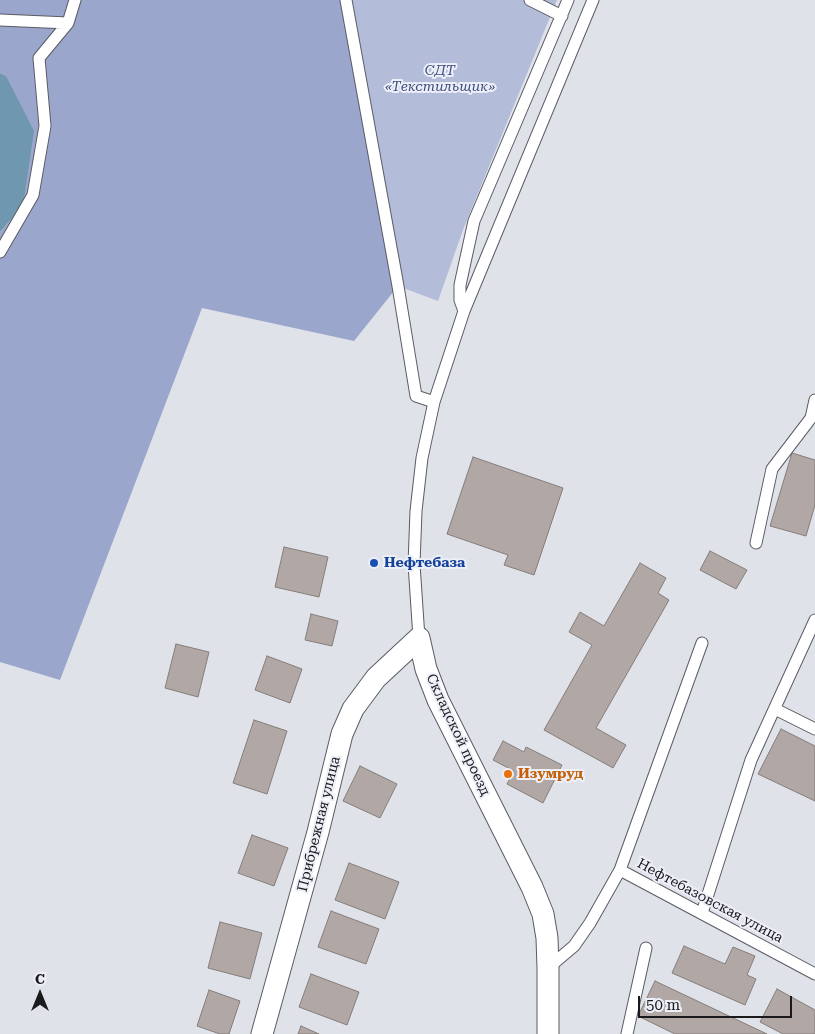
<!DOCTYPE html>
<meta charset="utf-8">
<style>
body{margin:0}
#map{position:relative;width:815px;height:1034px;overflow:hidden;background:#e0e2ea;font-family:"Roboto Serif",serif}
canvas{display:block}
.north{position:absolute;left:15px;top:969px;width:50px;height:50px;-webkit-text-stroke:4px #edf0f8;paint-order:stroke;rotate:0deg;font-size:14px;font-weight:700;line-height:20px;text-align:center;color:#1a1a1d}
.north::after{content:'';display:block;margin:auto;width:18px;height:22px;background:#1a1a1d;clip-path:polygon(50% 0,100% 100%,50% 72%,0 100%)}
.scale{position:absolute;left:638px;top:996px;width:154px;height:22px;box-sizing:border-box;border:2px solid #1a1a1d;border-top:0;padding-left:6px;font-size:15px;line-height:18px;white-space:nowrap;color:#1a1a1d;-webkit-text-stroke:4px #edf0f8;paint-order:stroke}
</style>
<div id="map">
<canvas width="815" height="1034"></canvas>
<div class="north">С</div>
<div class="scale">50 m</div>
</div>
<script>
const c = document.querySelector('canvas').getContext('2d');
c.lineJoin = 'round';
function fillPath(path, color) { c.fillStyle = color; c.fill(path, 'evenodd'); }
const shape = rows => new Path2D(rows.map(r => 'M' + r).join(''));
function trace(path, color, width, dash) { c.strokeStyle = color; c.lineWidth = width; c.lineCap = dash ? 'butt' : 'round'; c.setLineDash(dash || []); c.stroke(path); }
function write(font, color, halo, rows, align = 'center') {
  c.font = font + ' "Roboto Serif",serif'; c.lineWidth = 4; c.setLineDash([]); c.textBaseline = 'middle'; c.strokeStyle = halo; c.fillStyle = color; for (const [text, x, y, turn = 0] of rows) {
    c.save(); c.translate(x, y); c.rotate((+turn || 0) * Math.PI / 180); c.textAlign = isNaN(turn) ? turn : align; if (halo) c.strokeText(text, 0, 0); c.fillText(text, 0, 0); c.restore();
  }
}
const green = shape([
 [346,0,557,0,463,230,438,301,398,286]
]);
const forest = shape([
 [0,0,346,0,398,286,354,341,202,308,60,680,0,662,0,232,23,206,6,76,0,73]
]);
const water = shape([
 [0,73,6,76,34,131,23,206,0,232]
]);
const building = shape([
 [792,453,815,460,815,505,806,536,770,526,792,453],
 [473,457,563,488,534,575,504,565,508,555,447,534,473,457],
 [284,547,328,557,319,597,275,587,284,547],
 [710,551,747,570,736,589,700,570,710,551],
 [640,563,666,578,658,593,669,600,596,728,626,745,613,768,544,730,592,645,569,632,580,612,604,626,640,563],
 [311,614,338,621,332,646,305,640,311,614],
 [176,644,209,652,198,697,165,688,176,644],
 [267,656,302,669,290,703,255,690,267,656],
 [254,720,287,731,267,794,233,783,254,720],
 [781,729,815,746,815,801,758,774,781,729],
 [503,741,524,752,526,747,562,765,543,803,507,784,514,771,493,760,503,741],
 [360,766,397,784,380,818,343,801,360,766],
 [252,835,288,848,274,886,238,873,252,835],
 [349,863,399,882,385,919,335,900,349,863],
 [331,911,379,929,366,964,318,947,331,911],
 [220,922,262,933,250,979,208,968,220,922],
 [684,946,725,964,733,947,755,956,747,975,756,979,745,1005,672,973,684,946],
 [311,974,359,992,347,1025,299,1007,311,974],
 [655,981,767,1034,675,1034,638,1016,655,981],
 [777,989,815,1010,815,1034,783,1034,760,1022,777,989],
 [209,990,240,1001,229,1034,220,1034,197,1026,209,990],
 [301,1026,319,1034,298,1034,301,1026]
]);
const lane = shape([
 [346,0,398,286,416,396,434,402],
 [530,0,562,16],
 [0,20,68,23],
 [0,252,33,195,45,126,39,58,68,23,75,0],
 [464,311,460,300,460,285,474,221,568,0],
 [756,543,772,469,811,418,815,400],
 [419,638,414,564,416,511,422,458,434,402,464,311,593,0],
 [775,709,815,729],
 [620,870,815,974],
 [702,913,751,760,815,620],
 [548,968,574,946,590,923,620,870,702,643],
 [627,1034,646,948]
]);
const street = shape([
 [419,638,426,669,438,700,532,887,543,914,547,938,548,968,548,1034],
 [262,1034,318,832,342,734,353,709,376,678,419,638]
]);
const markers = [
 [374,563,5,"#1a4fb4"],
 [508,774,5,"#e8710a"]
];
const parkNames = [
 ["СДТ",440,71],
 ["«Текстильщик»",440,87]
];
const transitNames = [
 ["Нефтебаза",384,563]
];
const streetNames = [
 ["Складской проезд",458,735,65],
 ["Прибрежная улица",319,824,-76],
 ["Нефтебазовская улица",710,901,28]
];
const foodNames = [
 ["Изумруд",518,774]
];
fillPath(green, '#b3bcd9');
fillPath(forest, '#9ba6cc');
fillPath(water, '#6f97af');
fillPath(building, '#b1a8a5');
trace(building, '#847d79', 1);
trace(lane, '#5a5c63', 13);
trace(street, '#5a5c63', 23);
trace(lane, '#fff', 11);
trace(street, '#fff', 21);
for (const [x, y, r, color] of markers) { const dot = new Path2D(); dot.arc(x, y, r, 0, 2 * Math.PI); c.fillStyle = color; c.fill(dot); trace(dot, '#edf0f8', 2); }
write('italic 14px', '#404c7f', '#edf0f8', parkNames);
write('bold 14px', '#164399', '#edf0f8', transitNames, 'left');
write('14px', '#1a1a1d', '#edf0f8', streetNames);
write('bold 14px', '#c56008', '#edf0f8', foodNames, 'left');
</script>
